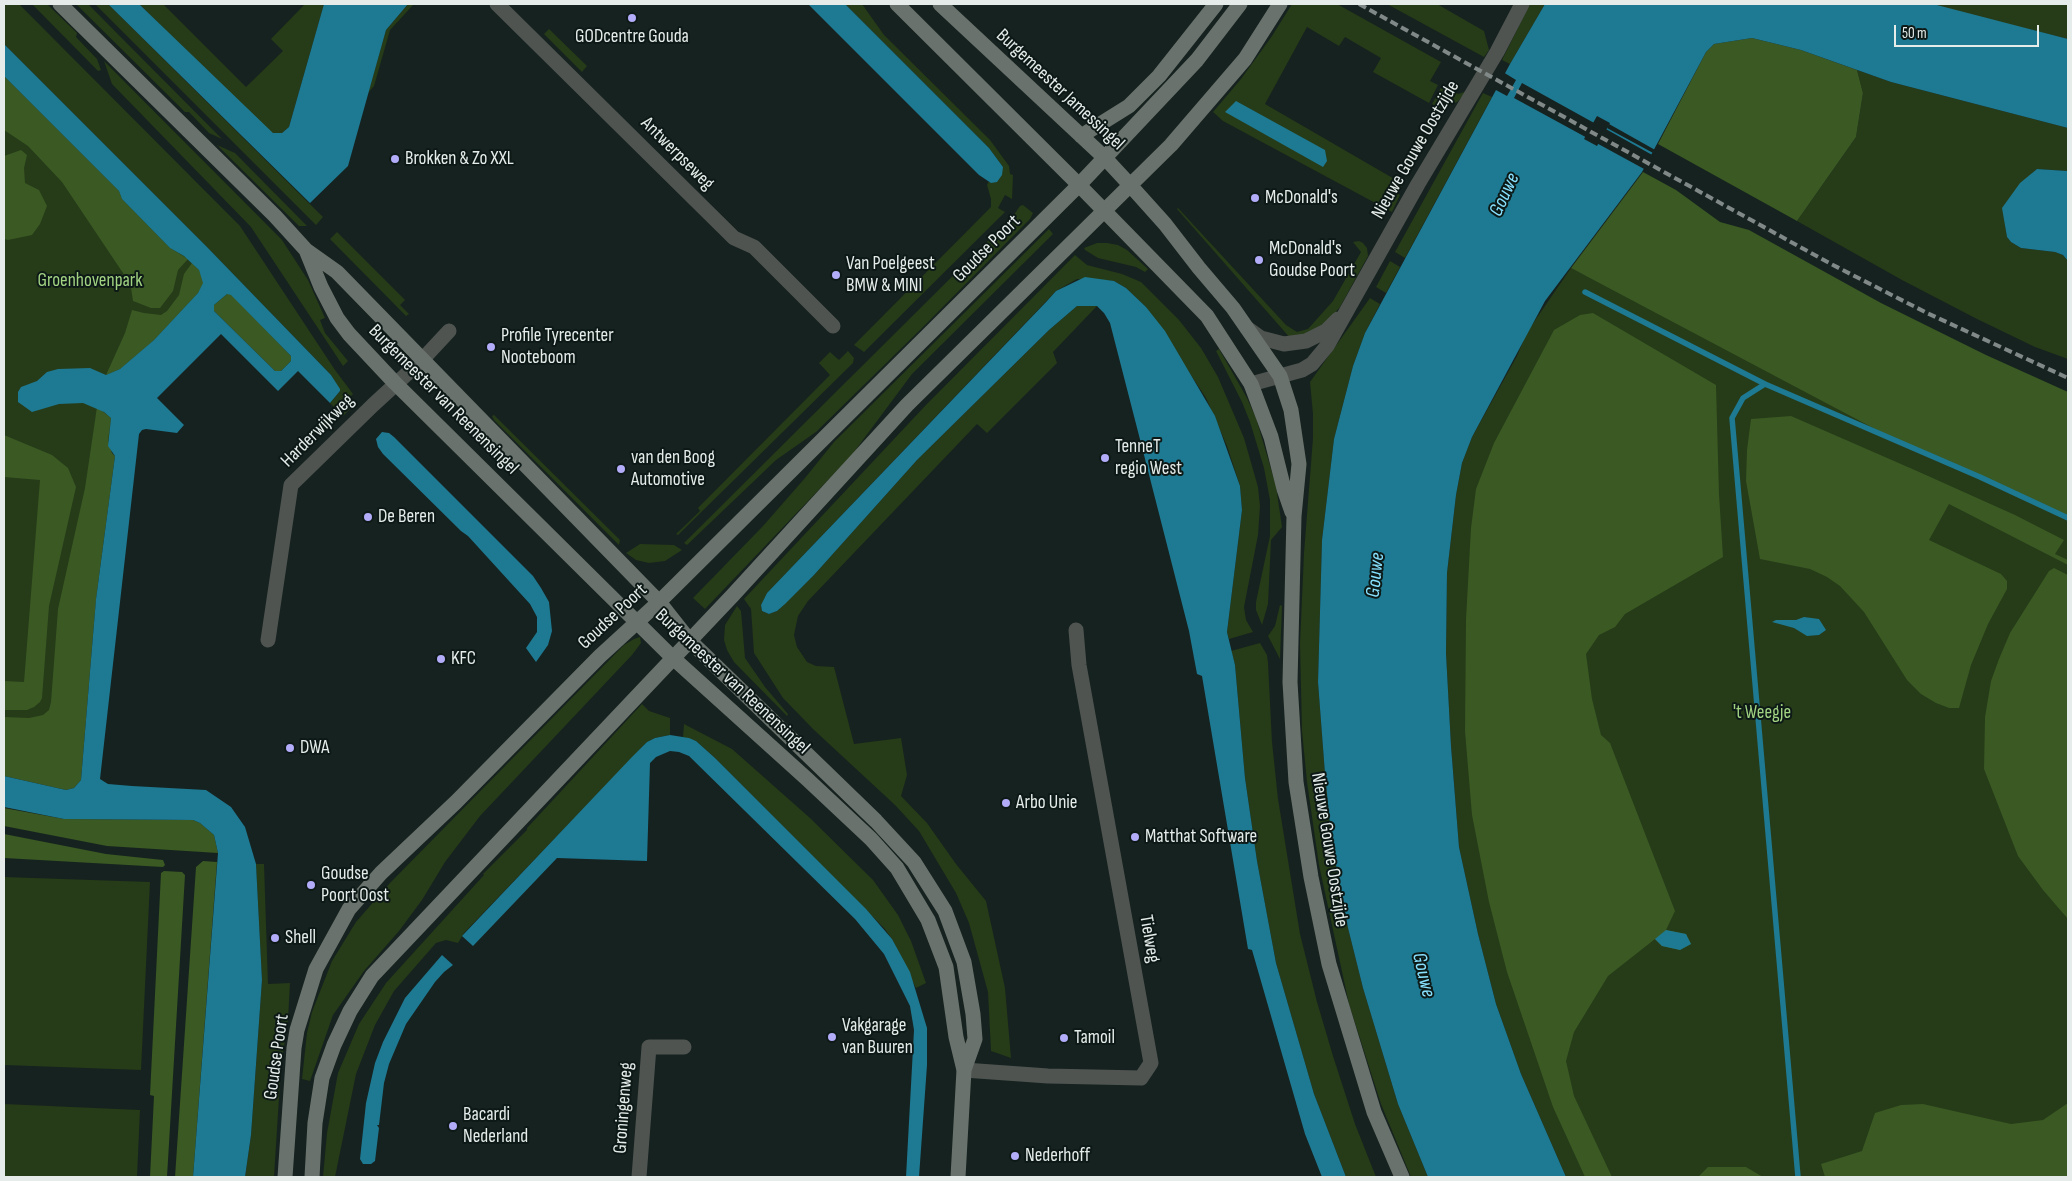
<!DOCTYPE html>
<style>
body{margin:0}
#map{position:relative;width:2072px;height:1181px;overflow:hidden;background:#16221f;font-family:"Sofia Sans Condensed",sans-serif}
canvas{display:block}
.frame{position:absolute;inset:0;border:5px solid #e5ecea;pointer-events:none}
.scale{position:absolute;left:1894px;top:25px;width:145px;height:22px;box-sizing:border-box;border:2px solid #e5ecea;border-top:0;padding-left:6px;font-size:15px;line-height:18px;white-space:nowrap;color:#e5ecea;-webkit-text-stroke:4px #0d1916;paint-order:stroke}
</style>
<div id="map">
<canvas width="2072" height="1181"></canvas>
<div class="frame"></div>
<div class="scale">50 m</div>
</div>
<script>
const c = document.querySelector('canvas').getContext('2d');
c.lineJoin = 'round';
function fillPath(path, color) { c.fillStyle = color; c.fill(path, 'evenodd'); }
const shape = rows => new Path2D(rows.map(r => 'M' + r).join(''));
function trace(path, color, width, dash) { c.strokeStyle = color; c.lineWidth = width; c.lineCap = dash ? 'butt' : 'round'; c.setLineDash(dash || []); c.stroke(path); }
function write(font, color, halo, rows, align = 'center') {
  c.font = font + ' "Sofia Sans Condensed",sans-serif'; c.lineWidth = 4; c.setLineDash([]); c.textBaseline = 'middle'; c.strokeStyle = halo; c.fillStyle = color; for (const [text, x, y, turn = 0] of rows) {
    c.save(); c.translate(x, y); c.rotate((+turn || 0) * Math.PI / 180); c.textAlign = isNaN(turn) ? turn : align; if (halo) c.strokeText(text, 0, 0); c.fillText(text, 0, 0); c.restore();
  }
}
const green = shape([
 [4,4,19,4,240,226,335,370,353,394,350,397,356,403,343,416,330,403,340,391,331,375,207,247,4,44],
 [32,4,47,4,77,33,76,37,97,59,101,70,98,71],
 [76,4,88,4,222,139,209,133,189,112,185,112],
 [95,4,108,4,323,217,316,225],
 [139,4,163,4,246,87,283,51,271,39,305,4,324,4,289,127,282,133,272,133,265,128],
 [408,4,414,4,390,30,374,86,368,93,386,30],
 [845,4,862,4,884,35,990,140,1009,166,1010,174,1013,175,1012,199,1005,195,998,208,1005,212,864,352,854,345,991,207,991,199,987,185,989,181,991,183,1003,167,989,148],
 [1292,4,1337,4,1441,62,1430,81,1438,85,1429,103,1373,72,1381,58,1345,37,1339,46,1307,27,1265,104,1403,184,1397,193,1400,195,1392,212,1223,121,1213,112,1241,79,1272,36],
 [1387,4,1437,4,1484,31,1489,50,1484,57],
 [1530,4,1545,4,1510,64,1502,60],
 [1933,4,2068,4,2068,39,1952,10],
 [549,29,587,66,582,72,544,34],
 [104,61,282,240,308,280,325,318,320,320,325,333,348,361,343,366,251,227,112,84],
 [1857,70,1891,82,2068,128,2068,171,2037,169,2031,174,2005,224,2007,237,2011,242,2021,248,2055,252,2063,255,2068,261,2068,359,2035,347,1977,319,1902,280,1797,221,1856,137,1863,93],
 [4,76,214,281,117,377,79,778,4,774],
 [1443,84,1458,94,1468,91,1457,102,1448,106,1439,108,1432,104],
 [1483,93,1492,97,1405,258,1395,252],
 [217,145,235,153,307,226,299,226],
 [1023,205,1033,213,1030,219,920,330,816,432,776,460,687,545,684,543,1013,216,1020,206],
 [1178,208,1286,325,1297,332,1308,329,1333,301,1361,252,1353,242,1359,241,1363,243,1367,248,1368,256,1340,307,1324,325,1314,334,1291,339,1177,209],
 [1049,229,1053,234,912,374,851,456,705,609,693,598,763,526,805,478,834,442],
 [337,232,405,300,400,305,409,314,406,316,330,239],
 [1097,243,1107,243,1118,245,1127,250,1148,269,1145,272,1136,267,1098,258,1085,250,1084,248],
 [1075,255,1087,265,1122,274,1141,282,1179,320,1201,348,1218,377,1244,438,1258,487,1260,506,1258,535,1244,607,1246,620,1253,632,1229,639,1227,632,1242,510,1240,486,1227,446,1206,398,1146,307,1126,288,1114,281,1077,279,1056,291,767,593,761,605,762,611,769,614,777,611,814,575,917,460,1049,330,1077,306,1097,306,1053,352,1057,363,987,433,977,424,808,601,798,616,794,635,797,647,807,662,816,666,834,667,854,744,901,738,907,775,901,796,927,823,956,864,986,901,1005,988,1011,1058,991,1051,988,992,969,923,956,893,919,831,895,805,813,729,783,698,754,653,751,609,744,599,925,406],
 [1390,261,1400,267,1386,293,1376,287],
 [1571,268,2068,509,2068,1177,1566,1177,1521,1074,1496,1004,1478,934,1459,847,1451,746,1446,653,1447,573,1456,495,1462,463,1472,437,1517,356,1527,332],
 [1370,298,1380,304,1365,333,1353,366,1334,439,1322,540,1318,682,1325,774,1332,844,1348,928,1363,988,1398,1104,1428,1177,1411,1177,1381,1104,1349,1004,1319,865,1307,782,1302,731,1300,644,1304,553,1313,438,1313,414,1310,382],
 [1219,349,1247,398,1256,418,1276,486,1282,527,1271,540,1268,604,1262,625,1256,610,1256,602,1270,536,1270,500,1264,468,1250,422,1242,402,1216,351],
 [848,351,854,358,853,363,678,535,676,534,700,511,698,508,830,375,819,363,830,352,839,360],
 [494,415,620,540,619,545,494,420,492,416],
 [640,544,674,545,682,550,665,561,649,563,636,560,626,553],
 [1280,605,1282,606,1280,659,1268,636,1275,626],
 [737,606,741,611,745,658,765,687,788,714,787,716,734,662,727,650,724,640,725,625],
 [640,637,641,643,632,655,480,816,445,862,422,900,399,931,364,971,333,1015,310,1081,302,1079,307,1033,312,1012,332,961,356,922,389,884,624,645,634,639],
 [1260,643,1267,655,1268,663,1272,742,1278,799,1300,934,1317,1002,1333,1056,1355,1124,1376,1177,1346,1177,1314,1094,1276,963,1257,861,1245,778,1235,665,1231,651],
 [642,704,649,711,670,718,670,735,655,738,647,742,464,933,458,943,446,940,436,943,394,991,375,1025,356,1074,335,1177,323,1177,327,1133,338,1073,359,1024,386,983,484,875,483,874,527,830,527,828],
 [684,724,732,749,810,818,873,880,898,915,911,941,926,983,916,988,892,939,884,928,715,758,696,741,683,737],
 [256,864,264,864,268,984,290,983,288,1020,281,1066,274,1177,245,1177,251,1135,262,980],
 [4,877,150,882,141,1070,4,1065],
 [4,1104,140,1110,137,1177,4,1177]
]);
const forest = shape([
 [1752,38,1801,50,1857,70,1863,93,1856,137,1797,221,1658,144,1706,52,1714,44],
 [4,76,119,191,122,199,170,248,188,259,178,270,173,291,160,308,151,308,133,301,131,288,125,276,62,182,28,146,4,130],
 [21,150,27,155,24,168,25,183,39,190,47,206,40,224,32,235,8,240,4,239,4,156],
 [1643,172,1676,190,1720,222,1749,230,1881,303,1986,355,2068,392,2068,516,1894,439,1571,268],
 [192,263,199,270,204,283,198,293,154,340,120,369,106,375,125,333,132,310,144,313,161,315,167,311,179,295,184,274],
 [227,294,231,294,291,356,291,361,281,371,275,371,214,311,214,305],
 [1593,313,1716,385,1719,494,1723,557,1625,614,1615,627,1599,635,1586,654,1592,699,1601,735,1610,743,1675,911,1666,930,1686,934,1691,944,1680,950,1662,946,1655,939,1608,976,1574,1032,1566,1061,1574,1096,1612,1177,1585,1177,1553,1107,1507,972,1489,902,1472,815,1465,731,1466,619,1471,528,1476,489,1494,443,1554,330,1580,315],
 [97,407,111,418,108,441,112,453,115,456,96,599,81,780,74,788,66,790,4,776,4,717,29,718,43,715,49,710,51,702,58,609,85,488],
 [1791,416,1917,471,2015,515,2064,540,2055,554,2068,560,2068,565,1949,504,1929,540,2001,574,2007,581,2007,589,1988,624,1971,665,1959,708,1949,708,1936,703,1921,694,1907,680,1864,612,1840,586,1827,577,1810,569,1760,559,1746,481,1747,450,1751,419],
 [4,435,52,455,68,468,76,487,49,606,42,698,40,702,34,707,27,710,4,710,4,681,24,682,40,480,4,477],
 [2054,568,2068,575,2068,919,2043,890,2018,856,1984,769,1985,717,1991,681,1999,659,2010,633,2049,571],
 [4,808,64,819,193,820,200,823,214,835,218,853,107,846,4,826],
 [4,834,106,854,163,860,165,865,163,867,4,858],
 [203,861,217,862,193,1177,175,1177,196,867],
 [164,871,182,872,185,875,167,1177,150,1177,154,1096,150,1095,161,873],
 [2068,1103,2068,1177,1825,1177,1821,1164,1862,1151,1875,1113,1901,1105,1923,1104,2011,1124,2043,1120],
 [1708,1167,1746,1167,1763,1177,1698,1177]
]);
const water = shape([
 [108,4,139,4,273,133,282,133,289,127,324,4,408,4,386,30,348,166,310,203],
 [808,4,845,4,989,148,1003,167,1002,175,997,182,991,183,979,175],
 [1545,4,1933,4,2068,39,2068,128,1891,82,1801,50,1752,38,1714,44,1706,52,1642,172,1545,301,1472,437,1462,463,1456,495,1447,573,1446,653,1451,746,1459,847,1478,934,1496,1004,1521,1074,1566,1177,1428,1177,1398,1104,1363,988,1348,928,1332,844,1325,774,1318,682,1322,540,1334,439,1353,366,1365,333,1510,64],
 [1597,116,1610,123,1597,146,1584,139],
 [4,44,207,247,331,375,340,389,340,391,330,403,298,371,278,391,221,334,157,398,184,425,177,433,146,429,142,430,139,434,100,779,108,784,132,786,206,790,231,807,245,827,256,864,262,980,251,1135,245,1177,193,1177,218,853,214,835,200,823,193,820,64,819,4,807,4,776,66,790,74,788,81,780,96,599,115,456,108,446,111,418,104,412,83,403,59,404,32,412,18,402,18,392,21,387,37,381,47,372,58,369,90,368,106,375,120,369,154,340,198,293,203,283,199,270,184,256,170,248,122,199,119,191,4,76],
 [227,294,231,295,291,356,291,361,281,371,275,371,214,311,214,305],
 [1236,101,1325,150,1327,161,1323,167,1225,112],
 [2037,169,2068,171,2068,261,2063,255,2055,252,2021,248,2011,242,2007,237,2002,208,2020,183],
 [1085,277,1114,281,1126,288,1146,307,1165,331,1215,416,1240,486,1242,510,1227,632,1235,665,1245,778,1257,861,1276,963,1314,1094,1346,1177,1322,1177,1305,1134,1252,950,1248,949,1202,676,1197,674,1189,631,1144,455,1110,323,1104,313,1097,306,1077,306,1049,330,917,460,814,575,785,604,777,611,769,614,762,611,761,605,767,593,1047,301,1056,291],
 [382,432,389,433,394,437,533,576,541,588,549,602,552,631,548,645,536,662,526,648,537,632,537,617,530,604,468,536,461,531,383,454,378,447,376,439],
 [1804,617,1819,619,1826,630,1819,635,1807,636,1794,628,1772,622,1776,620,1796,620],
 [670,735,689,738,696,741,715,758,866,909,892,939,910,972,927,1028,927,1065,919,1177,906,1177,914,1030,910,1006,884,954,855,919,689,756,679,752,670,751,656,757,650,763,647,861,557,858,473,946,462,936,631,758,647,742,655,738],
 [1666,930,1686,934,1691,944,1680,950,1662,946,1655,939],
 [442,955,453,965,444,972,435,982,406,1024,389,1064,384,1083,379,1125,377,1125,379,1128,375,1161,371,1164,363,1164,360,1159,366,1103,375,1063,383,1042,405,998]
]);
const pier = shape([
 [1503,72,1516,80,1507,96,1494,89],
 [1522,83,1596,124,1588,138,1596,142,1604,128,1654,156,1646,170,1514,98],
 [1609,124,1657,151,1655,154,1607,128]
]);
const stream = shape([
 [1585,292,1765,384],
 [1798,1177,1732,418,1743,398,1765,384,1980,477,2068,518]
]);
const street = shape([
 [497,4,734,238,754,247,833,326],
 [1247,328,1261,338,1284,344,1306,341,1326,331,1338,319],
 [1251,384,1302,370,1312,364,1327,346,1418,184,1497,52,1522,4],
 [268,640,291,485,373,405,422,360,449,331],
 [964,1070,1048,1076,1141,1078,1151,1063,1079,665,1076,630],
 [639,1177,649,1047,684,1047]
]);
const secondary = shape([
 [60,4,275,216,306,250,337,272,659,602,689,640,876,821,914,862,945,911,964,962,973,1014,975,1039,964,1070,958,1177],
 [897,4,1079,185,1207,316,1251,384,1271,437,1284,489,1292,512],
 [940,4,1105,158,1130,185,1165,224,1199,268,1233,308,1280,376,1291,410,1299,464,1294,516,1290,682,1296,782,1311,877,1329,964,1374,1112,1402,1177],
 [1081,136,1129,106,1159,76,1216,4],
 [306,250,321,287,337,318,349,334,395,383,673,658,807,779,871,839,897,868,928,920,946,967,956,1037,964,1070],
 [285,1177,294,1048,297,1030,316,969,349,909,381,873,456,802,600,656,659,602,1079,185,1197,60,1240,4],
 [312,1177,315,1123,322,1078,334,1045,350,1011,372,976,733,595,907,405,1171,145,1245,59,1280,4]
]);
const rail = shape([
 [1359,4,1831,264,1927,313,2068,378]
]);
const markers = [
 [632,18,5,"#b3acf9"],
 [395,159,5,"#b3acf9"],
 [1255,198,5,"#b3acf9"],
 [1259,260,5,"#b3acf9"],
 [836,275,5,"#b3acf9"],
 [491,347,5,"#b3acf9"],
 [1105,458,5,"#b3acf9"],
 [621,469,5,"#b3acf9"],
 [368,517,5,"#b3acf9"],
 [441,659,5,"#b3acf9"],
 [290,748,5,"#b3acf9"],
 [1006,803,5,"#b3acf9"],
 [1135,837,5,"#b3acf9"],
 [311,885,5,"#b3acf9"],
 [275,938,5,"#b3acf9"],
 [832,1037,5,"#b3acf9"],
 [1064,1038,5,"#b3acf9"],
 [453,1126,5,"#b3acf9"],
 [1015,1156,5,"#b3acf9"]
];
const poiNames = [
 ["GODcentre Gouda",632,37,"center"],
 ["Brokken & Zo XXL",405,159],
 ["McDonald's",1265,198],
 ["McDonald's",1269,249],
 ["Goudse Poort",1269,271],
 ["Van Poelgeest",846,264],
 ["BMW & MINI",846,286],
 ["Profile Tyrecenter",501,336],
 ["Nooteboom",501,358],
 ["TenneT",1115,447],
 ["regio West",1115,469],
 ["van den Boog",631,458],
 ["Automotive",631,480],
 ["De Beren",378,517],
 ["KFC",451,659],
 ["DWA",300,748],
 ["Arbo Unie",1016,803],
 ["Matthat Software",1145,837],
 ["Goudse",321,874],
 ["Poort Oost",321,896],
 ["Shell",285,938],
 ["Vakgarage",842,1026],
 ["van Buuren",842,1048],
 ["Tamoil",1074,1038],
 ["Bacardi",463,1115],
 ["Nederland",463,1137],
 ["Nederhoff",1025,1156]
];
const streetNames = [
 ["Burgemeester Jamessingel",1060,90,43],
 ["Nieuwe Gouwe Oostzijde",1416,150,-60],
 ["Antwerpseweg",677,154,45],
 ["Goudse Poort",987,249,-45],
 ["Burgemeester van Reenensingel",443,400,45],
 ["Harderwijkweg",318,431,-45],
 ["Goudse Poort",613,617,-43],
 ["Burgemeester van Reenensingel",732,682,43],
 ["Nieuwe Gouwe Oostzijde",1329,850,81],
 ["Tielweg",1149,939,80],
 ["Goudse Poort",277,1057,-82],
 ["Groningenweg",624,1108,-86]
];
const parkNames = [
 ["Groenhovenpark",90,281],
 ["'t Weegje",1762,713]
];
const waterNames = [
 ["Gouwe",1505,195,-65],
 ["Gouwe",1376,575,-84],
 ["Gouwe",1423,975,77]
];
fillPath(green, '#263b18');
fillPath(forest, '#3a5923');
fillPath(water, '#1e7992');
fillPath(pier, '#16221f');
trace(stream, '#1e7992', 5.5);
trace(street, '#4f5451', 15);
trace(secondary, '#6a726d', 15);
trace(rail, '#808987', 4, [8, 4]);
for (const [x, y, r, color] of markers) { const dot = new Path2D(); dot.arc(x, y, r, 0, 2 * Math.PI); c.fillStyle = color; c.fill(dot); trace(dot, '#0d1916', 2); }
write('19px', '#e5ecea', '#0d1916', poiNames, 'left');
write('19px', '#e5ecea', '#0d1916', streetNames);
write('19px', '#a2d382', '#0d1916', parkNames);
write('italic 20px', '#87e1ff', '#0d1916', waterNames);
</script>
